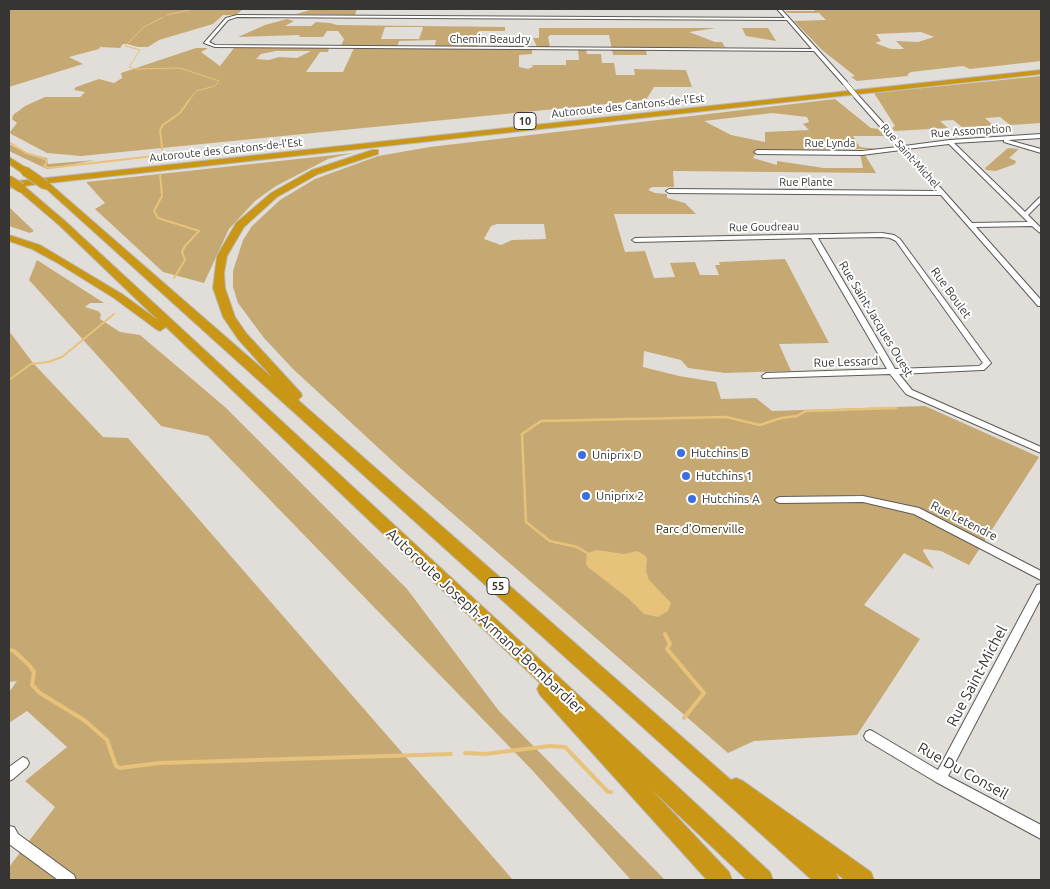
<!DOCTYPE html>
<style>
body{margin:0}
#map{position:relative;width:1050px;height:889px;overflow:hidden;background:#e1ded9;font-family:Ubuntu,sans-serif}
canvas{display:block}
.frame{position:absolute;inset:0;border:10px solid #363533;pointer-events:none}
</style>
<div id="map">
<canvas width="1050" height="889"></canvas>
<div class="frame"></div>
</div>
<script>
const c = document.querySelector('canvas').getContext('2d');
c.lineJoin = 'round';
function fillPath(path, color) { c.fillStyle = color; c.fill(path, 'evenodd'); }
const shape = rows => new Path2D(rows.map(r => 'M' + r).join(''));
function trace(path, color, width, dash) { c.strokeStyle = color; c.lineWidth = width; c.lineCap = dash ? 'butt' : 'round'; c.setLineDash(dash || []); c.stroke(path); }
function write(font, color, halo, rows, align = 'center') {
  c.font = font + ' Ubuntu,sans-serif'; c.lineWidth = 4; c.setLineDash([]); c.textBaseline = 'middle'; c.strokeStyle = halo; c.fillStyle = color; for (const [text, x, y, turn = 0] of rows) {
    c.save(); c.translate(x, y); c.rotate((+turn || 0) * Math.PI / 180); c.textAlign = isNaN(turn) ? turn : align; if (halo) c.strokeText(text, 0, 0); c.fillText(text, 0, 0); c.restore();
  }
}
const green = shape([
 [9,9,243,9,236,15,223,15,213,24,159,40,148,47,138,47,127,44,123,44,120,48,100,47,99,49,69,57,83,64,9,87],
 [314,9,357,9,355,15,296,14],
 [814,9,1041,9,1041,61,970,69,963,66,911,72,908,74,908,76,857,81,851,77,855,76,822,50,794,21,826,20,819,13,788,13,785,11,815,11],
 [921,32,934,37,918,42,896,41,904,49,891,49,875,43,881,41,876,34],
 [287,19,294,21,285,26,311,26,316,22,330,23,337,25,505,27,505,31,479,31,477,48,532,49,532,54,519,55,519,67,528,69,534,66,530,65,566,65,566,60,579,60,578,50,586,50,587,54,601,54,602,63,614,63,616,75,635,75,634,69,686,70,692,87,654,87,646,100,81,156,47,153,11,134,10,132,17,123,12,119,13,115,25,106,45,97,80,97,85,92,74,90,76,87,99,79,114,83,122,78,121,73,196,48,208,48,201,52,220,66,234,48,329,48,328,52,320,52,306,72,343,72,355,46,341,46,344,39,338,31,327,31,323,37,299,37,300,35,238,37,265,25],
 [385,27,422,27,423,28,419,39,381,39],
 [436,40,434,49,397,48,399,41],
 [276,51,311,51,297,58,279,57,269,60,256,59,261,54],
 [539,28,716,28,689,32,715,42,722,42,725,47,645,47,647,55,613,55,609,35,550,35,548,37,550,47,537,47,533,38,539,38],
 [742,28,768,28,776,41,746,36],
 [1041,76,1041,123,1010,125,1000,117,985,118,994,126,962,127,953,120,940,121,948,128,895,131,892,128,895,126,874,93],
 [835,99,871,128,879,129,884,136,853,136,860,147,877,149,759,150,753,158,777,165,777,161,824,168,863,168,860,154,865,155,876,173,673,171,674,187,652,187,648,190,655,193,667,194,667,198,685,203,696,214,614,214,625,252,645,251,654,278,675,277,670,263,695,262,700,275,719,275,715,265,720,265,719,262,785,259,829,343,779,344,791,371,725,373,688,368,681,360,644,351,643,367,679,376,716,382,721,399,756,398,772,411,925,406,1039,457,969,565,941,551,924,549,923,551,934,569,904,553,864,605,920,639,857,735,754,741,728,753,399,467,293,369,264,338,238,303,233,287,233,271,243,240,252,226,280,200,315,179,378,156,430,147],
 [772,113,807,117,809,122,803,124,809,130,765,132,765,142,731,135,704,121],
 [497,224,544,224,546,239,512,240,501,245,484,239,491,226],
 [9,144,26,153,47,158,48,164,96,160,47,169,9,151],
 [1008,148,1019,149,1009,158,1016,161,1015,164,996,171,986,170,985,168],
 [353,153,328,159,276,186,255,201,229,229,204,283,163,272,95,209,105,203,86,182],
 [9,207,34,231,30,233,9,226],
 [37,260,104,303,90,303,85,307,98,311,101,314,100,319,120,332,140,335,225,407,407,589,499,711,665,880,631,880,532,770,208,436,161,426,29,280],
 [9,331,33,363,103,437,128,438,513,880,9,880,9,867,55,807,25,781,67,747,27,711,9,723,9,692,17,681,9,682]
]);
const water = shape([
 [597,550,624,554,637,551,643,554,647,558,646,571,649,580,671,603,668,611,658,617,644,614,629,599,589,568,586,564,587,553]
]);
const streamFar3 = shape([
 [167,15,194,9],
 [163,17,144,27,125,46,140,50,129,67,136,69,180,68,219,81,215,86,196,91,189,101]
]);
const streamFar2 = shape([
 [9,142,26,153,45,159,47,162,44,166,49,168,163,155,160,130,163,125,180,113,190,99],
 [160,174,162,196,154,211,158,218,199,231,185,246,182,252,185,260,174,278],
 [9,380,31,364,48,362,62,357,114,314]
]);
const streamFar1 = shape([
 [587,553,577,547,550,541,526,522,522,434,541,421,726,417,760,425,781,418,797,416,806,411,896,408]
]);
const stream = shape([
 [665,634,670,644,667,649,704,693,684,718],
 [9,650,14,651,29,665,34,672,32,685,40,693,84,720,107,740,116,766,120,768,159,763,451,754],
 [465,753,485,754,550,746,565,747,608,792,611,792]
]);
const minor = shape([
 [777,9,781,9,847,82,847,84,843,84,814,51,215,47,204,43,226,18,237,15,785,18,777,9],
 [237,17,787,20,812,49,215,45,209,42,228,20,237,17],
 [854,95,858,95,904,146,950,140,1041,134,1041,138,1008,140,1041,149,1041,153,1004,142,1004,140,954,143,1025,212,1039,198,1041,197,1041,202,1028,215,1041,228,1041,233,1039,232,1032,226,976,227,1041,300,1041,306,1038,306,941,195,669,193,666,191,669,189,937,191,901,150,862,155,757,154,754,152,757,150,862,151,898,147,854,97,854,95],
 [949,144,1028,222,972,223,906,149,949,144],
 [882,233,894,235,900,239,991,363,984,370,981,370,899,374,912,390,1041,447,1041,453,906,394,890,374,763,378,762,376,766,373,887,369,811,238,635,242,632,240,635,238,882,233],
 [882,237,890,238,896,241,983,363,979,366,895,369,818,238,882,237],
 [863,496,919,508,1041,571,1041,580,914,514,863,502,780,503,777,502,775,500,777,498,780,497,863,496],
 [1041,584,1041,598,948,776,1041,825,1041,839,936,782,866,740,864,736,866,732,870,730,874,732,938,770,1037,585,1041,584],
 [23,757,27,759,29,763,27,767,13,779,9,781,9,767,23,757],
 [9,826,14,827,18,834,74,875,76,880,58,880,9,844,9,826]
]);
const highway = shape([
 [1041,70,1041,74,49,183,273,378,238,339,223,317,213,288,217,256,236,223,271,193,312,170,372,150,378,150,378,154,318,174,277,197,244,227,227,256,224,273,225,288,235,317,246,333,301,393,302,396,298,400,731,780,736,778,743,781,871,872,874,880,845,880,836,873,839,880,812,880,41,184,24,186,65,221,770,872,773,880,747,880,651,789,729,872,732,880,707,880,540,695,537,689,540,683,166,327,160,331,156,329,114,298,56,262,32,249,9,241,9,235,40,245,122,294,159,321,59,225,18,190,17,187,9,188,9,182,1041,70],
 [9,157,28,169,28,173,22,173,9,164,9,157]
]);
const minorBridge = shape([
 [845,83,856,96]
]);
const highwayBridge = shape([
 [25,171,45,185],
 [9,180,21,188]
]);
const markers = [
 [681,453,5,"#3c70e0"],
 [582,455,5,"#3c70e0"],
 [686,476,5,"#3c70e0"],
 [586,496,5,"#3c70e0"],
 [692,499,5,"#3c70e0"]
];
const farStreetnames = [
 ["Chemin Beaudry",490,39],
 ["Autoroute des Cantons-de-l'Est",628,106,-6],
 ["Rue Assomption",971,131,-4],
 ["Rue Lynda",830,143],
 ["Autoroute des Cantons-de-l'Est",226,150,-6],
 ["Rue Saint-Michel",910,156,48],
 ["Rue Plante",806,182],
 ["Rue Goudreau",764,227,-1]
];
const shields = [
 [525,121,22],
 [498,586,22]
];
const shieldNames = [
 ["10",525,121],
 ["55",498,586]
];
const streetNames = [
 ["Rue Boulet",951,293,54],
 ["Rue Saint-Jacques Ouest",876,319,59],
 ["Rue Lessard",846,362,-2],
 ["Rue Letendre",964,521,27]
];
const poiNames = [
 ["Hutchins B",691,453],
 ["Uniprix D",592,455],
 ["Hutchins 1",696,476],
 ["Uniprix 2",596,496],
 ["Hutchins A",702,499]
];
const parkNames = [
 ["Parc d'Omerville",700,529]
];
const nearStreetnames = [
 ["Autoroute Joseph-Armand-Bombardier",485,621,43],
 ["Rue Saint-Michel",977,676,-62],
 ["Rue Du Conseil",963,771,29]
];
fillPath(green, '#c6a972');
fillPath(water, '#e7c27a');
trace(streamFar3, '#e7c27a', 1);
trace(streamFar2, '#e7c27a', 2);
trace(streamFar1, '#e7c27a', 2.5);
trace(stream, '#e7c27a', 4);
trace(minor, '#5d5b57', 2);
trace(highway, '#bbbaba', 2);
fillPath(minor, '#fff');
fillPath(highway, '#c99615');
trace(minorBridge, '#5d5b57', 5.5, []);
trace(highwayBridge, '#bbbaba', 11, []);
trace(minorBridge, '#fff', 4.5);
trace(highwayBridge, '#c99615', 9);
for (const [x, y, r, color] of markers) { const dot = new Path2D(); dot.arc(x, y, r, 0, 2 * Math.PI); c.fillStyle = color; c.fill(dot); trace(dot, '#fff', 2); }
write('11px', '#363533', '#fff', farStreetnames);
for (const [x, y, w] of shields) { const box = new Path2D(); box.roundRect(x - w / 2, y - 8.5, w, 17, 4); c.fillStyle = '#fff'; c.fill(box); trace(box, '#363533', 1); }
write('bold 11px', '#363533', null, shieldNames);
write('12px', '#363533', '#fff', streetNames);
write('12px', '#363533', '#fff', poiNames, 'left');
write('12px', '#352705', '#fff', parkNames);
write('15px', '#363533', '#fff', nearStreetnames);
</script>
